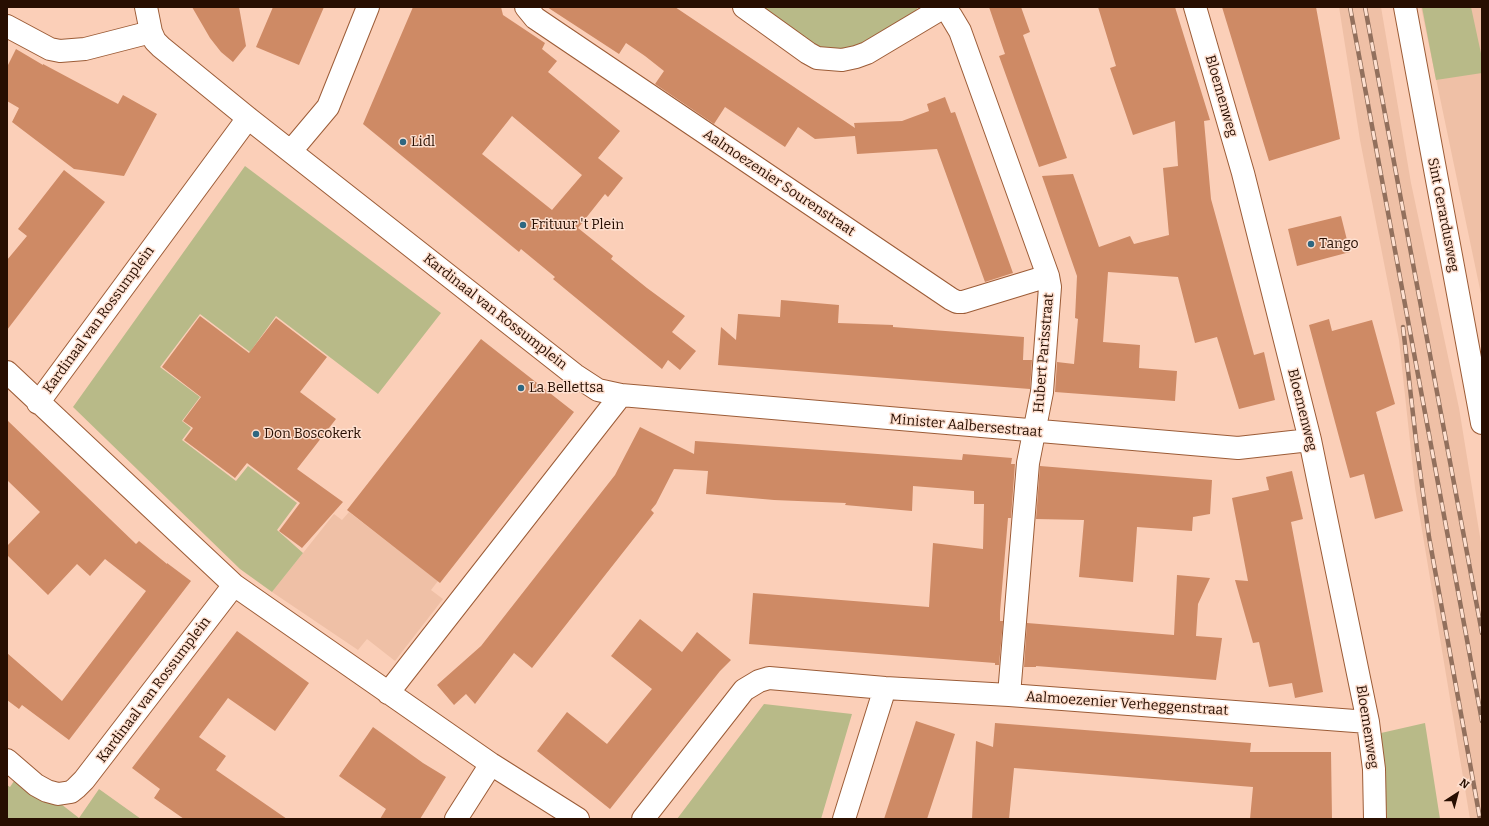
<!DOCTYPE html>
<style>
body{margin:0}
#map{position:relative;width:1489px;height:826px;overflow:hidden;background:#fbcfb8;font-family:Bitter,serif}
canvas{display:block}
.frame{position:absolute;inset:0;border:8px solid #270e01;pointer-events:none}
.north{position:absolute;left:1437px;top:774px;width:40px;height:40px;-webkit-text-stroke:3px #fee0d0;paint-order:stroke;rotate:36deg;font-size:11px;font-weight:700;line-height:16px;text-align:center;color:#270e01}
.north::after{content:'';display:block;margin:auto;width:14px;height:18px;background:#270e01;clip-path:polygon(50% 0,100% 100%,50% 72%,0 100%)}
</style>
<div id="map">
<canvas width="1489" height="826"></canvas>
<div class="frame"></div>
<div class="north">N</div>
</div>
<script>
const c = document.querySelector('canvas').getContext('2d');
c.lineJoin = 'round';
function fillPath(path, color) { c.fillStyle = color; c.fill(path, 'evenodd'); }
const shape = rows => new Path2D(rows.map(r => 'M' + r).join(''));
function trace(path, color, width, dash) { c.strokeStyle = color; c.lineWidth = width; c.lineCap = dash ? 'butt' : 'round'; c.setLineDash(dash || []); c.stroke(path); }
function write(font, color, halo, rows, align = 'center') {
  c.font = font + ' Bitter,serif'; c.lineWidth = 3; c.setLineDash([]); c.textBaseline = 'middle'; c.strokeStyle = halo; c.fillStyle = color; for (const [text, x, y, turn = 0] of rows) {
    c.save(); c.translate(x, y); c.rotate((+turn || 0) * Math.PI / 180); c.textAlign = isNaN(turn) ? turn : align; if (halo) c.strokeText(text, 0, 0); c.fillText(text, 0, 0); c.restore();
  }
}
const built = shape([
 [1339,7,1381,7,1411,183,1459,408,1482,549,1482,819,1470,819,1415,488,1399,340,1360,140],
 [1421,7,1482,7,1482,299],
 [349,512,438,581,431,590,443,599,395,661,367,639,358,650,272,592,334,514,342,520]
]);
const green = shape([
 [759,7,918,7,915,13,853,48,834,52,810,45],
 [1422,7,1471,7,1482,58,1482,73,1436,80],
 [245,166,441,313,378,394,276,316,250,352,200,314,160,367,200,397,182,421,191,428,182,440,236,481,248,466,297,503,277,530,303,553,272,592,240,569,73,407],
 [764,704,852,714,821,819,677,819],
 [1425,723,1440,819,1387,819,1381,733],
 [16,778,43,800,53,804,61,804,79,818,99,789,141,819,7,819,7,785,10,787]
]);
const building = shape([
 [192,7,239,7,246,46,233,62,221,52,210,38],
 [273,7,324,7,299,65,256,47],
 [413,7,501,7,503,15,545,43,542,49,557,61,548,72,620,131,598,158,623,178,608,197,605,194,578,228,613,256,611,259,647,288,685,316,672,332,696,351,680,370,668,360,662,369,553,279,555,277,521,249,519,252,363,124],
 [512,116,582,175,552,210,482,154],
 [547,7,675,7,855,128,854,123,902,121,929,111,927,104,945,97,951,113,955,112,1013,273,985,282,937,149,857,154,855,136,815,139,798,127,785,147,725,107,714,124,655,84,664,71,645,56,626,43,619,54],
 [989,7,1021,7,1030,32,1023,35,1067,158,1039,167,999,56,1005,54],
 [1098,7,1175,7,1210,120,1204,121,1211,199,1254,355,1264,352,1275,400,1239,409,1217,337,1195,343,1178,277,1108,272,1103,342,1140,345,1139,368,1177,371,1175,401,1055,392,1057,362,1074,364,1078,319,1075,318,1077,276,1042,176,1073,174,1099,247,1130,236,1134,244,1169,235,1163,168,1178,166,1175,121,1133,135,1110,68,1116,66],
 [1222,7,1316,7,1340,139,1269,161],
 [16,49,43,65,43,64,118,104,123,95,157,114,124,176,74,169,12,122,19,108,7,101,7,67],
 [64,170,105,202,7,330,7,260,27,236,18,229],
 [1341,216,1350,252,1297,266,1288,229],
 [781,300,839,305,838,323,893,325,893,327,1024,337,1023,360,1032,360,1030,389,718,365,721,327,736,340,738,314,780,317],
 [200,316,249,353,276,318,327,357,300,392,336,419,297,469,343,502,302,548,279,531,300,503,247,463,235,478,184,440,193,428,183,421,201,397,162,367],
 [1329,319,1332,331,1372,320,1395,404,1376,412,1403,511,1375,519,1364,474,1350,478,1309,325],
 [481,339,574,412,440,583,347,510],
 [7,420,136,544,139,541,167,564,167,563,191,581,69,740,22,705,19,709,7,700,7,653,62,701,146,591,105,559,90,576,77,564,48,595,7,555,7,546,40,512,7,480],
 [640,427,694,454,695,441,962,460,963,454,1012,458,1011,464,1015,464,1011,518,1008,518,1000,612,1000,621,1003,621,999,665,995,665,995,663,749,644,753,593,929,607,933,543,983,549,984,504,974,504,974,491,913,486,912,511,845,505,846,503,774,500,706,494,708,471,674,469,656,504,651,510,654,513,532,668,514,653,475,704,466,694,454,705,437,685,481,646,615,475],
 [1040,466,1212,480,1210,514,1193,517,1192,531,1137,527,1133,582,1079,577,1084,520,1036,519],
 [1292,471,1303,519,1291,522,1323,692,1295,698,1292,683,1269,687,1259,642,1253,643,1235,580,1248,581,1232,498,1269,490,1266,477],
 [1177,575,1210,578,1198,604,1196,636,1222,638,1216,680,1036,666,1036,667,1024,667,1027,623,1174,635],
 [640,619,682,652,697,632,731,660,720,671,610,809,537,751,567,712,607,744,652,689,611,656],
 [237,631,309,683,275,731,228,698,199,737,226,756,216,770,287,819,184,819,154,798,160,789,132,768],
 [916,721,955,734,927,819,884,819],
 [995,723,1251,743,1250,752,1331,752,1332,819,1250,819,1253,787,1014,768,1009,819,972,819,976,741,993,747],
 [373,727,423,763,446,777,420,819,380,819,386,809,339,776]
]);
const minor = shape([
 [146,7,151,32,155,41,161,47,248,118,575,375,598,390,621,395,1238,448,1310,440],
 [526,7,535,18,951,299,957,302,963,302,1048,276],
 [744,7,808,53,817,58,842,60,856,57,867,53,944,7],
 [944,7,951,16,960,31,1048,276,1050,287,1042,392,1028,463,1009,695],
 [1195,7,1243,173,1310,440,1368,722,1374,769,1375,819],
 [1405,7,1482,423],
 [7,26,50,49,60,51,85,49,151,32],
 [291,151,328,107,368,7],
 [7,372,234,585,491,764,578,819],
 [38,403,248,118],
 [388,693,621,395],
 [7,760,36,785,47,791,58,794,71,792,76,788,84,780,234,585],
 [456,819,491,764],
 [643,819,744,690,759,681,769,678,885,688,1009,695,1368,722],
 [844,819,885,688]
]);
const rail = shape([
 [1350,7,1482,721],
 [1365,7,1482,633],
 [1403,327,1417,449,1429,537,1480,819]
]);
const markers = [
 [403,142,4,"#2e6781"],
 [523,225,4,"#2e6781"],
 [1311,244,4,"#2e6781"],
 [521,388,4,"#2e6781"],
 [256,434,4,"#2e6781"]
];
const streetNames = [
 ["Bloemenweg",1221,96,74],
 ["Aalmoezenier Sourenstraat",779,183,34],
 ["Sint Gerardusweg",1443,215,79],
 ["Kardinaal van Rossumplein",495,312,38],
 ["Kardinaal van Rossumplein",99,320,-54],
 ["Hubert Parisstraat",1044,353,-85],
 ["Bloemenweg",1302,410,76],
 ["Minister Aalbersestraat",966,426,5],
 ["Kardinaal van Rossumplein",154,690,-53],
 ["Aalmoezenier Verheggenstraat",1127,704,4],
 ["Bloemenweg",1367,727,81]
];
const poiNames = [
 ["Lidl",411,142],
 ["Frituur 't Plein",531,225],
 ["Tango",1319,244],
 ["La Bellettsa",529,388],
 ["Don Boscokerk",264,434]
];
fillPath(built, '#efc0a6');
fillPath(green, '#b8ba88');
fillPath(building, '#ce8a65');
trace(minor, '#9c5c37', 24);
trace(minor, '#fff', 22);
trace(rail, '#92705d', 4.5);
trace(rail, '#fee0d0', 3, [9]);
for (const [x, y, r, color] of markers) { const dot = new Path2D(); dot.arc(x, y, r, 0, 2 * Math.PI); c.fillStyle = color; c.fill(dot); trace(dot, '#fee0d0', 1.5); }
write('14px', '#270e01', '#fee0d0', streetNames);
write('14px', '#270e01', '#fee0d0', poiNames, 'left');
</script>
